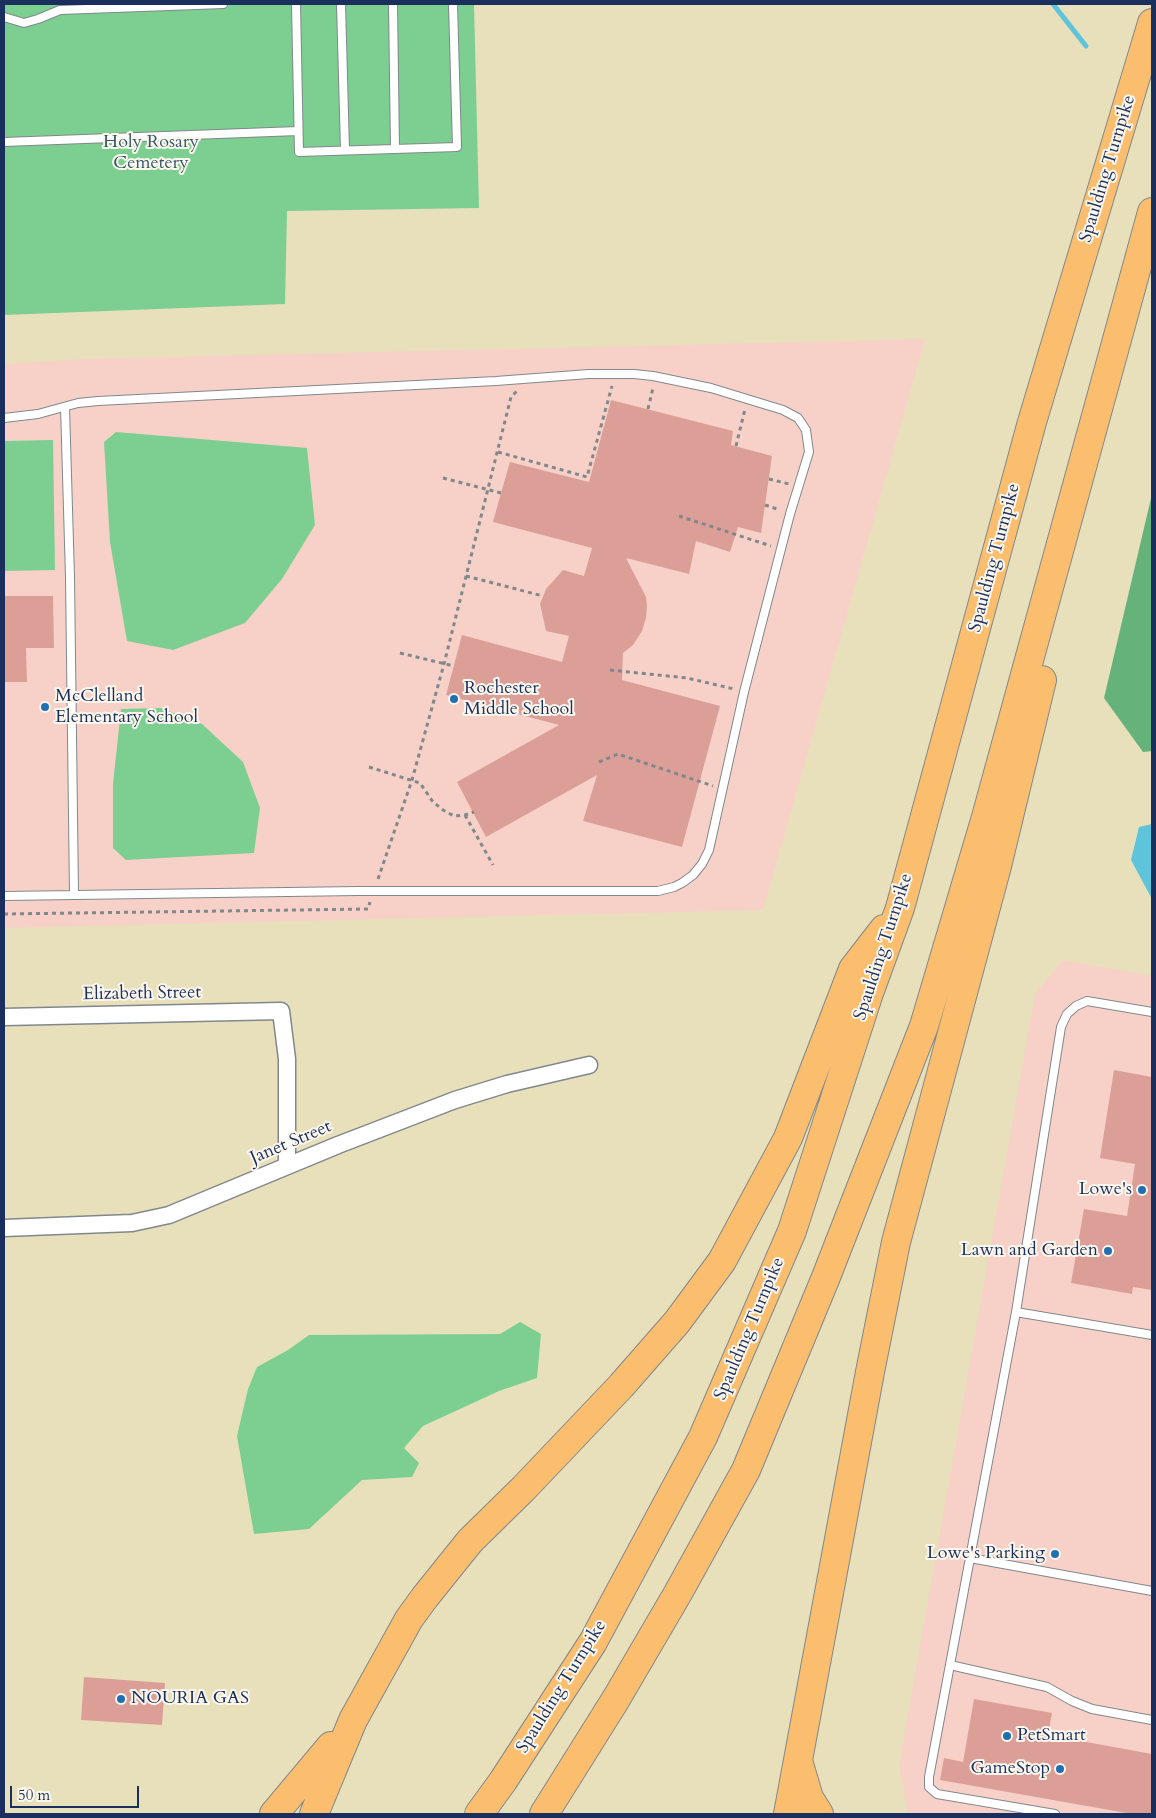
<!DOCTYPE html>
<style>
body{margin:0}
#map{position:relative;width:1156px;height:1818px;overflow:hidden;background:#e7e0bb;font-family:Cardo,serif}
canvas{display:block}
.frame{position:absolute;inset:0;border:5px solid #1b2f5e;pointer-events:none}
.scale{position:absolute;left:10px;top:1786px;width:129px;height:22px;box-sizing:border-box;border:2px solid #1b2f5e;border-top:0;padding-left:6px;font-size:15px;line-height:18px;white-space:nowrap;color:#1b2f5e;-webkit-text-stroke:4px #fbf7ec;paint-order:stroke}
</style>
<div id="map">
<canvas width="1156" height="1818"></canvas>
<div class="frame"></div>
<div class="scale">50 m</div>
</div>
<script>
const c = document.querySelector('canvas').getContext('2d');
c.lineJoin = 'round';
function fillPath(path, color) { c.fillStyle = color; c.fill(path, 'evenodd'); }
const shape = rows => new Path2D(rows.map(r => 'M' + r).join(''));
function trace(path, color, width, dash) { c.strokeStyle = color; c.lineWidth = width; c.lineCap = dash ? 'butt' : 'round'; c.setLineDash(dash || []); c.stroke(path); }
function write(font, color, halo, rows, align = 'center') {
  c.font = font + ' Cardo,serif'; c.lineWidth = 4; c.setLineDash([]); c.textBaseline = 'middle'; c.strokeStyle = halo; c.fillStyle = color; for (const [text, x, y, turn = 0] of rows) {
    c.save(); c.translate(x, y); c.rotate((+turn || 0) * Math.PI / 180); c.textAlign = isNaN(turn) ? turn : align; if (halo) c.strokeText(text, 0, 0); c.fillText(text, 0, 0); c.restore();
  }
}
const built = shape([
 [925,339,763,910,4,928,4,364,83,359],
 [1063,960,1152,976,1152,1814,908,1814,899,1765,1035,994]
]);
const green = shape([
 [4,4,474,4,479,208,287,211,285,304,4,315],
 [116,432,307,448,315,525,282,579,245,623,173,650,127,641,110,542,104,442],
 [53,440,55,570,4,571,4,441],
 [161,708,202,724,243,762,260,808,254,853,126,860,113,848,113,784,121,709],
 [520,1322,541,1334,537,1378,499,1391,423,1426,404,1448,419,1463,412,1477,362,1480,309,1529,254,1534,237,1436,248,1389,257,1367,288,1350,309,1335,500,1334]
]);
const forest = shape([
 [1152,494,1152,751,1143,752,1104,698]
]);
const water = shape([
 [1152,824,1152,899,1131,860,1139,827]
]);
const stream = shape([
 [1053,4,1086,46]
]);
const building = shape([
 [611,400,733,431,731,445,772,456,761,533,738,527,730,552,696,541,689,574,626,558,646,597,647,606,646,618,642,631,633,645,623,653,622,680,720,706,682,847,583,821,597,775,486,837,457,782,559,725,446,695,462,635,562,662,569,636,546,631,540,604,546,589,563,570,584,576,592,548,493,522,501,493,510,462,589,482],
 [4,596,53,596,54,648,26,648,27,682,4,682],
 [1114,1070,1152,1077,1152,1290,1133,1287,1132,1294,1071,1283,1084,1209,1127,1216,1135,1164,1100,1158],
 [84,1677,165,1683,162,1725,81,1720],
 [974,1699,1052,1713,1048,1735,1152,1754,1152,1814,1132,1814,940,1780,944,1758,963,1762]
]);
const path = shape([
 [648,409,653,388],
 [736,446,745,409],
 [498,452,587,477,612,386],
 [443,478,501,493],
 [769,479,789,484],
 [765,505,780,510],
 [679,516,771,546],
 [466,576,543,596],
 [400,653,454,666],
 [610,670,687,678,734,689],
 [599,762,618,754,713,786],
 [369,767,420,783,433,802,443,810,454,816,465,815,474,812],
 [465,815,493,865],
 [378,879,412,780,444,664,511,397,517,391],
 [4,914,368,909,370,902]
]);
const lane = shape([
 [296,4,299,152,457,147,453,4],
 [341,4,345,150],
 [393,4,395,149],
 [4,17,24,23,38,19,60,10,223,4],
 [4,142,298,131],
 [65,407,70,577,74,895],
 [4,418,38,414,78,403,98,401,496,381,589,374,634,374,653,376,711,388,783,410,798,418,806,430,809,452,790,514,744,692,709,850,702,864,693,875,682,883,674,887,658,891,358,891,4,896],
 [1016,1312,1061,1027,1067,1014,1076,1006,1087,1001,1152,1012],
 [970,1558,1152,1591],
 [950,1665,1047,1687,1072,1701,1092,1709,1152,1720],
 [1055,1814,937,1794,929,1787,929,1777,1016,1312,1152,1335]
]);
const street = shape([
 [4,1017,281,1011,287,1059,287,1166],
 [4,1228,132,1223,169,1215,338,1145,455,1100,507,1084,589,1065]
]);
const highway = shape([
 [799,1764,809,1798,819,1814],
 [274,1814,331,1746],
 [314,1814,353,1720,409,1619,425,1597,470,1541,524,1488,621,1386,677,1322,722,1261,788,1138,853,969,884,929],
 [479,1814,503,1781,593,1642,703,1437,792,1231,869,993,900,908,1032,422,1152,23],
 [544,1814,616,1699,678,1593,746,1470,826,1277,924,1026,986,817,1152,212],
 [788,1814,870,1372,896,1242,997,866,1042,680]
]);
const markers = [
 [454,699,5,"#1f6fb2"],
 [45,707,5,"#1f6fb2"],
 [1142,1190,5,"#1f6fb2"],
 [1108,1251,5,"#1f6fb2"],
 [1055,1554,5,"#1f6fb2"],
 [121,1699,5,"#1f6fb2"],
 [1007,1736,5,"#1f6fb2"],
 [1060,1769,5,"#1f6fb2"]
];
const parkNames = [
 ["Holy Rosary",151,143],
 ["Cemetery",151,164]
];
const streetNames = [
 ["Spaulding Turnpike",1108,169,-73],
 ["Spaulding Turnpike",995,558,-75],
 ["Spaulding Turnpike",884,947,-72],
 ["Elizabeth Street",142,994,-1],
 ["Janet Street",291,1143,-23],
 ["Spaulding Turnpike",750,1329,-67],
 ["Spaulding Turnpike",562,1687,-58]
];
const poiNames = [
 ["Rochester",464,689],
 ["Middle School",464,710],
 ["McClelland",55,697],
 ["Elementary School",55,718],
 ["Lowe's",1132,1190,"right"],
 ["Lawn and Garden",1098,1251,"right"],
 ["Lowe's Parking",1045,1554,"right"],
 ["NOURIA GAS",131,1699],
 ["PetSmart",1017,1736],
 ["GameStop",1050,1769,"right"]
];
fillPath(built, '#f7d1c7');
fillPath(green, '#7dcf91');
fillPath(forest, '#66b27b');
fillPath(water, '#5ec4db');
trace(stream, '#5ec4db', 5);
fillPath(building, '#dc9f98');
trace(lane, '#81888c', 10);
trace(street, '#81888c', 19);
trace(highway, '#81888c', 30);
trace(path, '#81888c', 3, [4, 4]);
trace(lane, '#fff', 8);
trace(street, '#fff', 16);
trace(highway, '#fbbe6e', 28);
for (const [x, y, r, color] of markers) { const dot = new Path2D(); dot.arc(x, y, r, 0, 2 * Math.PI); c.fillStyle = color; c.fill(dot); trace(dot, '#fbf7ec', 2); }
write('18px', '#34576b', '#fbf7ec', parkNames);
write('18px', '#1b2f5e', '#fbf7ec', streetNames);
write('18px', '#1b2f5e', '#fbf7ec', poiNames, 'left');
</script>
